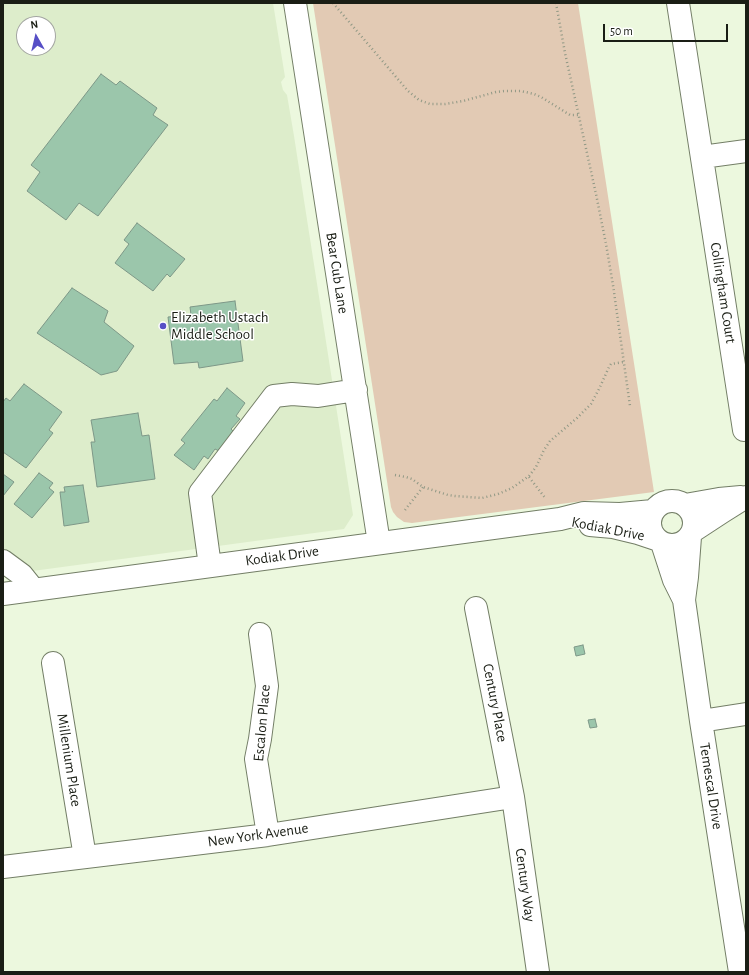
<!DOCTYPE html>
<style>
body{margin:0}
#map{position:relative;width:749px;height:975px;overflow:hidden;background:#ecf8de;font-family:"Alegreya Sans",sans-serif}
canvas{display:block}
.frame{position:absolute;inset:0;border:4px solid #1a1e15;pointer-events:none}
.north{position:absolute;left:16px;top:16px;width:40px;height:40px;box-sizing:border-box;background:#fff;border:1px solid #a3a5a1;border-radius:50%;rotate:352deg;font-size:11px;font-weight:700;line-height:16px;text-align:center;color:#1a1e15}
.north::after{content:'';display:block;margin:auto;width:14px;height:18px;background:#574fc6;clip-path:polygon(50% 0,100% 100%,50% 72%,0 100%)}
.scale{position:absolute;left:603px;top:24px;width:125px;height:18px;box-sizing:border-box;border:2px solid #1a1e15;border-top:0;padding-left:5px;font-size:12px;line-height:14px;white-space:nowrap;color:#1a1e15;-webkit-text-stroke:3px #fff;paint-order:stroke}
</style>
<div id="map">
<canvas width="749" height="975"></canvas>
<div class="frame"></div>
<div class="north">N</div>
<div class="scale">50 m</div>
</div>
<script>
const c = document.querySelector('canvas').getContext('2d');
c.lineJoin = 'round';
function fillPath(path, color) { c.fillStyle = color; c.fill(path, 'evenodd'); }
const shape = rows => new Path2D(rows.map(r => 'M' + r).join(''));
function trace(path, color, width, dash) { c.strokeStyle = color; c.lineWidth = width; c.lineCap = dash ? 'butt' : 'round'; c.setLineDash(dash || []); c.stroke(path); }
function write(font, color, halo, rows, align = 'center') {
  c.font = font + ' "Alegreya Sans",sans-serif'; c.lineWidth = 3; c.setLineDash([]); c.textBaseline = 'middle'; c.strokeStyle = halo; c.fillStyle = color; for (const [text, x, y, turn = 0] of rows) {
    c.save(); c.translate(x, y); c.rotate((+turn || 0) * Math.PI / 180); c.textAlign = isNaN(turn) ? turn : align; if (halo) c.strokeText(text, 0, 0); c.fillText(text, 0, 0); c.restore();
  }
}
const built = shape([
 [3,3,273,3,285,77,281,82,283,90,287,95,294,136,353,515,344,529,3,575],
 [24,24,48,24,48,48,24,48]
]);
const green = shape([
 [313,3,578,3,654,492,412,523,404,522,397,517,393,512,391,507]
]);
const building = shape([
 [101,74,116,85,120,81,157,108,153,115,168,125,98,216,79,203,66,220,27,191,40,172,31,165,101,74],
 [137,223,185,259,170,277,167,274,153,291,115,263,129,244,124,240,137,223],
 [72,288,108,311,104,322,134,346,117,371,101,375,37,333,72,288],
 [235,301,243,361,199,368,198,362,174,364,168,317,191,315,190,307,235,301],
 [24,384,62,412,49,430,53,433,26,468,3,452,3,402,6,398,10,401,24,384],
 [227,388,245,403,236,416,240,419,231,429,234,432,219,451,215,449,208,459,204,456,194,470,174,455,185,443,181,440,214,399,217,401,227,388],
 [138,413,142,436,149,435,155,479,97,487,91,442,95,442,91,420,138,413],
 [39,473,53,483,49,488,54,492,32,518,14,504,39,473],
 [3,474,14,482,3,496,3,474],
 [83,485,89,522,64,526,60,492,65,492,64,487,83,485],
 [583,645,585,654,576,656,574,647,583,645],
 [595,719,597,727,590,728,588,720,595,719]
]);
const path = shape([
 [333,3,408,91,419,100,430,104,445,104,463,101,496,92,505,91,521,91,534,94,541,97,570,115,578,115],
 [556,3,565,53,596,194,606,244,613,285,630,406],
 [395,475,406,477,412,479,423,487,448,495,455,496,482,498,498,494,512,488,529,476,536,467,544,450,550,441,577,418,591,404,600,387,609,367,611,364,624,362],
 [529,477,546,499],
 [405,510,423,487]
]);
const minor = shape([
 [295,3,379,543],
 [678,3,744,430],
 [702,157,746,151],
 '650 523a22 22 0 1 1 44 0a22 22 0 1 1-44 0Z',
 [685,505,719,499,741,497],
 [590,525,613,527,638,533,656,539],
 [693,531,722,512,746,497],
 [690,537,687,577,684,600,701,721,740,972],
 [662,543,674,580,684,600],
 [3,561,22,575,34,590],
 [210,566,200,493,274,396,292,394,318,396,356,390],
 [3,594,560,519,584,513,620,514,653,511],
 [476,608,513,797,538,972],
 [260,634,267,686,260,739,256,759,268,835],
 [53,663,85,857],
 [701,721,746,714],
 [3,867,268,835,513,797]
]);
const markers = [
 [163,326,4,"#574fc6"]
];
const streetNames = [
 ["Bear Cub Lane",337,273,81],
 ["Collingham Court",723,293,81],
 ["Kodiak Drive",608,529,11],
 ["Kodiak Drive",282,556,-8],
 ["Century Place",495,703,79],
 ["Escalon Place",262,723,-85],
 ["Millenium Place",69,760,81],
 ["Temescal Drive",711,786,81],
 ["New York Avenue",258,835,-8],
 ["Century Way",525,885,82]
];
const poiNames = [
 ["Elizabeth Ustach",171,317],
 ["Middle School",171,334]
];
fillPath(built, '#ddedcb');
fillPath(green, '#e2cab4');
fillPath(building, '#9bc6ab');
trace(building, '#7e9888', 1);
trace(minor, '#737e66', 24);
trace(path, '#909885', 2.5, [1, 3]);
trace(minor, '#fff', 22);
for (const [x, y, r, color] of markers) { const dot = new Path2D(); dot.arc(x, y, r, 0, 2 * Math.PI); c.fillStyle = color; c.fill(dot); trace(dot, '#fff', 1.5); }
write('15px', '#1a1e15', '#fff', streetNames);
write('15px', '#1a1e15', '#fff', poiNames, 'left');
</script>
